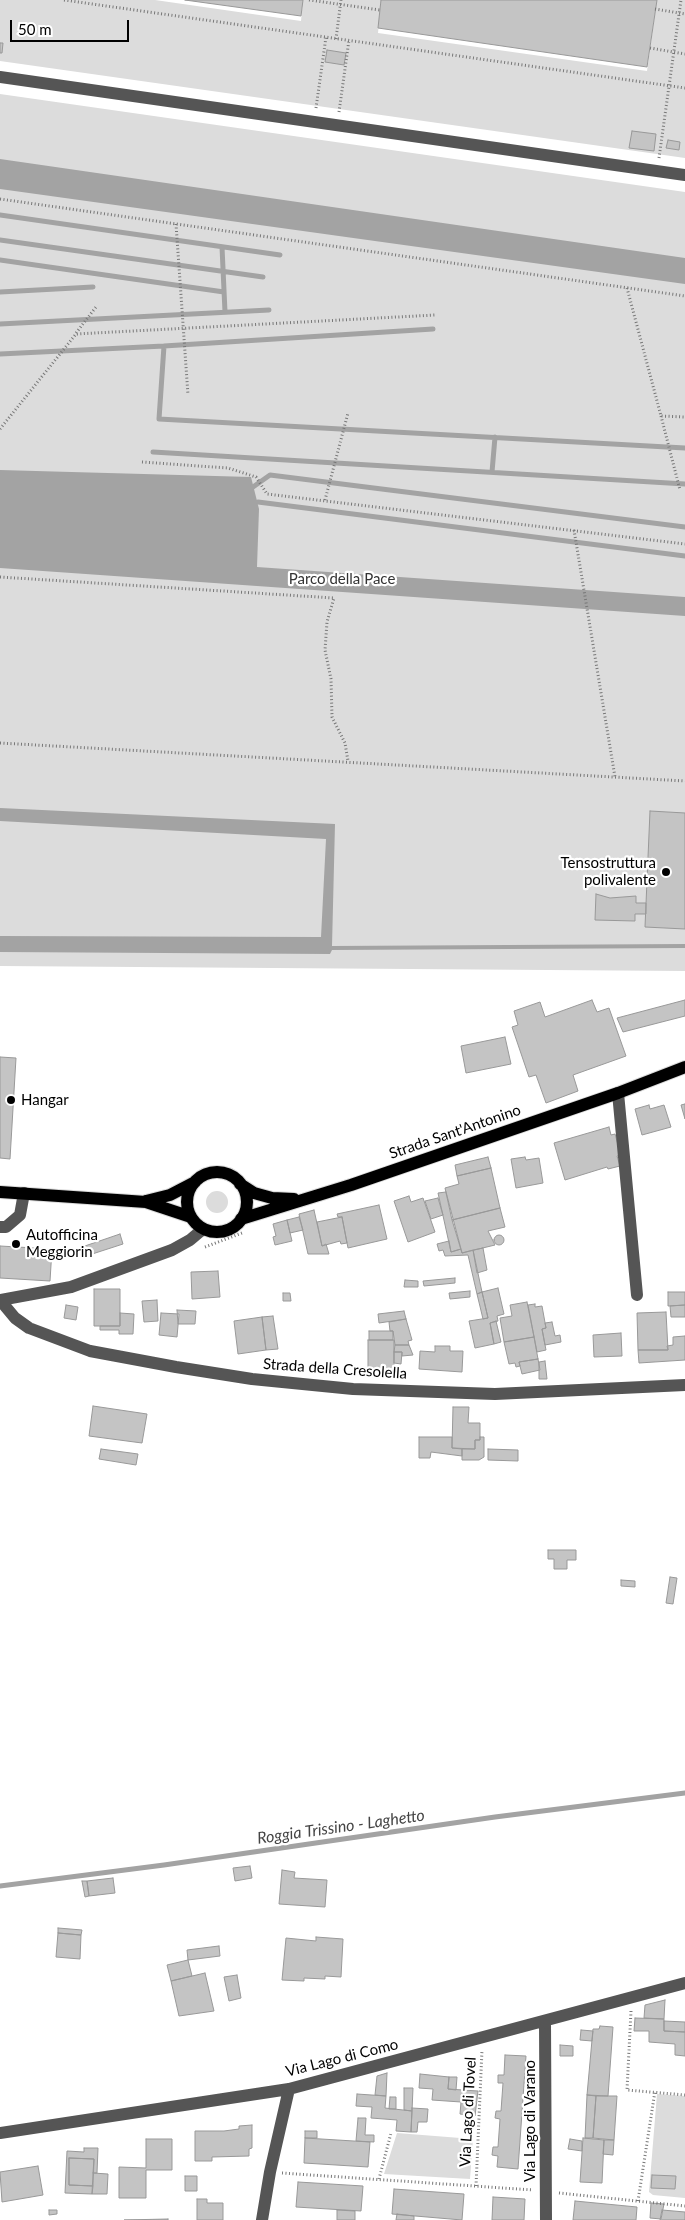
<!DOCTYPE html>
<style>
body{margin:0}
#map{position:relative;width:685px;height:2220px;overflow:hidden;background:#fff;font-family:Lato,sans-serif}
canvas{display:block}
.scale{position:absolute;left:10px;top:20px;width:119px;height:22px;box-sizing:border-box;border:2px solid #000;border-top:0;padding-left:6px;font-size:15px;line-height:18px;white-space:nowrap;color:#000;-webkit-text-stroke:4px #fff;paint-order:stroke}
</style>
<div id="map">
<canvas width="685" height="2220"></canvas>
<div class="scale">50 m</div>
</div>
<script>
const c = document.querySelector('canvas').getContext('2d');
c.lineJoin = 'round';
function fillPath(path, color) { c.fillStyle = color; c.fill(path, 'evenodd'); }
const shape = rows => new Path2D(rows.map(r => 'M' + r).join(''));
function trace(path, color, width, dash) { c.strokeStyle = color; c.lineWidth = width; c.lineCap = dash ? 'butt' : 'round'; c.setLineDash(dash || []); c.stroke(path); }
function write(font, color, halo, rows, align = 'center') {
  c.font = font + ' Lato,sans-serif'; c.lineWidth = 4.5; c.setLineDash([]); c.textBaseline = 'middle'; c.strokeStyle = halo; c.fillStyle = color; for (const [text, x, y, turn = 0] of rows) {
    c.save(); c.translate(x, y); c.rotate((+turn || 0) * Math.PI / 180); c.textAlign = isNaN(turn) ? turn : align; if (halo) c.strokeText(text, 0, 0); c.fillText(text, 0, 0); c.restore();
  }
}
const green = shape([
 [0,0,155,0,301,21,303,0,381,0,378,33,647,71,657,0,685,0,685,158,0,61],
 [0,94,685,192,685,971,0,966],
 '206 1202a11 11 0 1 1 22 0a11 11 0 1 1-22 0Z',
 [657,2094,685,2096,685,2198,653,2195,649,2192],
 [397,2133,473,2139,470,2179,384,2174]
]);
const water = shape([
 [0,159,685,258,685,284,0,189],
 [0,470,251,477,259,509,257,567,685,597,685,616,0,568],
 [0,808,335,824,332,946,685,944,685,948,332,950,330,954,0,952,0,936,321,937,326,839,0,821]
]);
const stream = shape([
 [0,215,280,255],
 [0,240,263,277],
 [222,247,225,312],
 [0,260,224,292],
 [0,292,93,287],
 [0,324,269,310],
 [164,346,433,329],
 [0,354,164,346,159,419,685,448],
 [153,452,685,484],
 [492,472,495,437],
 [253,487,270,475,685,527],
 [258,502,685,556],
 [0,1886,164,1865,495,1817,685,1793]
]);
const building = shape([
 [185,0,303,0,301,16,185,0],
 [381,0,657,0,647,67,378,28,381,0],
 [0,43,3,43,2,53,0,53,0,43],
 [327,50,346,53,344,65,325,62,327,50],
 [632,131,656,134,654,151,629,148,632,131],
 [668,140,680,142,679,150,666,148,668,140],
 [650,811,685,813,685,929,645,927,650,811],
 [596,894,610,898,636,896,636,903,646,903,646,914,635,914,635,921,595,920,596,894],
 [592,1000,597,1012,609,1008,626,1056,573,1075,578,1091,546,1103,536,1075,529,1077,512,1027,518,1025,514,1011,540,1002,545,1017,592,1000],
 [685,1000,685,1016,623,1032,617,1018,685,1000],
 [505,1037,511,1064,466,1073,461,1046,505,1037],
 [0,1057,16,1058,10,1159,0,1158,0,1057],
 [685,1104,685,1119,681,1105,685,1104],
 [649,1105,650,1109,664,1105,671,1127,642,1135,635,1109,649,1105],
 [609,1127,611,1135,615,1134,621,1155,617,1156,620,1166,608,1169,607,1167,565,1180,554,1143,609,1127],
 [488,1157,491,1168,457,1176,455,1165,488,1157],
 [525,1157,526,1160,539,1158,543,1183,516,1188,511,1159,525,1157],
 [491,1168,500,1208,452,1220,445,1188,459,1184,457,1176,491,1168],
 [446,1192,461,1249,451,1252,438,1193,446,1192],
 [409,1196,411,1202,423,1198,435,1232,408,1242,394,1201,409,1196],
 [438,1198,443,1215,431,1219,425,1201,438,1198],
 [379,1205,387,1239,348,1248,342,1217,338,1217,337,1214,379,1205],
 [500,1208,505,1227,488,1231,495,1245,462,1253,452,1220,500,1208],
 [314,1210,322,1246,326,1244,329,1254,308,1254,299,1214,314,1210],
 [299,1217,303,1230,290,1233,287,1220,299,1217],
 [342,1217,347,1243,341,1244,340,1241,322,1246,317,1222,342,1217],
 [287,1220,292,1241,275,1245,273,1237,276,1236,273,1224,287,1220],
 [120,1234,123,1244,83,1257,79,1248,120,1234],
 '494 1240a5 5 0 1 1 10 0a5 5 0 1 1-10 0Z',
 [449,1241,451,1252,461,1249,462,1253,473,1250,482,1292,477,1294,468,1255,445,1256,443,1250,439,1251,437,1244,449,1241],
 [0,1246,52,1249,50,1281,0,1278,0,1246],
 [483,1248,487,1270,477,1273,473,1250,483,1248],
 [218,1271,220,1297,192,1299,191,1272,218,1271],
 [455,1278,455,1283,424,1286,423,1281,455,1278],
 [405,1280,418,1281,418,1287,404,1287,405,1280],
 [498,1288,504,1314,497,1316,498,1321,490,1323,494,1344,475,1348,469,1321,488,1318,482,1292,498,1288],
 [94,1289,120,1289,120,1326,94,1326,94,1289],
 [470,1291,470,1297,450,1299,449,1293,470,1291],
 [482,1292,488,1318,483,1319,477,1294,482,1292],
 [668,1292,685,1292,685,1305,668,1306,668,1292],
 [283,1293,290,1293,291,1301,283,1301,283,1293],
 [157,1300,158,1321,144,1322,142,1301,157,1300],
 [527,1302,534,1337,504,1342,500,1318,512,1316,510,1305,527,1302],
 [535,1304,535,1307,542,1306,546,1328,542,1329,546,1350,537,1352,528,1305,535,1304],
 [66,1305,78,1307,76,1320,64,1318,66,1305],
 [685,1305,685,1317,671,1317,670,1306,685,1305],
 [177,1310,196,1311,195,1324,178,1324,177,1310],
 [404,1311,406,1319,379,1323,378,1314,404,1311],
 [666,1312,668,1350,638,1350,637,1313,666,1312],
 [120,1313,134,1314,133,1334,119,1334,119,1330,100,1330,100,1326,120,1326,120,1313],
 [161,1313,179,1314,177,1337,159,1335,161,1313],
 [273,1316,278,1349,266,1350,262,1317,273,1316],
 [262,1317,266,1350,238,1354,234,1321,262,1317],
 [406,1319,412,1340,408,1341,409,1345,395,1345,393,1331,390,1331,389,1322,406,1319],
 [496,1321,501,1342,494,1344,490,1323,496,1321],
 [552,1322,555,1336,560,1335,561,1342,545,1345,542,1329,546,1328,545,1323,552,1322],
 [369,1331,393,1331,393,1340,369,1340,369,1331],
 [621,1333,622,1356,594,1357,593,1335,621,1333],
 [685,1336,685,1360,639,1363,638,1350,668,1350,667,1346,673,1345,673,1337,685,1336],
 [534,1337,538,1359,519,1362,520,1366,516,1367,515,1363,509,1364,504,1342,534,1337],
 [368,1340,394,1340,394,1371,368,1370,368,1340],
 [395,1345,409,1345,413,1355,402,1356,402,1352,394,1352,395,1345],
 [435,1346,450,1346,450,1351,463,1351,462,1372,419,1369,420,1351,435,1352,435,1346],
 [394,1352,402,1352,401,1364,394,1363,394,1352],
 [538,1359,540,1370,522,1374,519,1362,538,1359],
 [545,1361,547,1379,539,1379,539,1362,545,1361],
 [93,1406,147,1414,142,1443,89,1436,93,1406],
 [453,1407,469,1407,468,1423,480,1423,480,1440,475,1440,475,1449,452,1448,453,1407],
 [419,1437,452,1437,452,1448,462,1449,462,1456,431,1452,430,1458,419,1458,419,1437],
 [480,1437,484,1437,484,1457,479,1460,462,1460,462,1449,475,1449,475,1440,480,1440,480,1437],
 [101,1449,138,1454,136,1465,99,1459,101,1449],
 [488,1449,518,1450,518,1461,488,1460,488,1449],
 [548,1550,576,1550,576,1560,567,1560,567,1569,554,1569,554,1559,548,1559,548,1550],
 [670,1577,677,1578,673,1604,666,1603,670,1577],
 [621,1580,635,1581,635,1587,621,1586,621,1580],
 [250,1866,252,1878,235,1881,233,1868,250,1866],
 [282,1870,295,1872,294,1878,327,1880,325,1907,279,1904,282,1870],
 [113,1878,115,1893,89,1896,87,1881,113,1878],
 [82,1881,87,1881,89,1896,85,1897,82,1881],
 [58,1928,82,1930,81,1935,58,1933,58,1928],
 [58,1933,81,1935,80,1959,56,1957,58,1933],
 [316,1937,343,1939,341,1977,325,1976,325,1979,304,1978,304,1981,282,1980,286,1938,316,1941,316,1937],
 [219,1946,220,1956,188,1960,187,1950,219,1946],
 [188,1960,192,1976,171,1981,167,1965,188,1960],
 [205,1973,214,2011,179,2016,171,1981,205,1973],
 [237,1975,241,1998,229,2001,224,1977,237,1975],
 [665,2000,664,2019,644,2018,645,2005,665,2000],
 [635,2018,664,2019,664,2031,685,2032,685,2056,675,2055,675,2044,649,2042,649,2031,634,2031,635,2018],
 [664,2021,685,2022,685,2032,664,2031,664,2021],
 [600,2026,613,2027,608,2096,587,2095,593,2029,599,2029,600,2026],
 [581,2030,593,2031,592,2041,580,2040,581,2030],
 [560,2045,573,2046,573,2056,560,2056,560,2045],
 [505,2055,526,2056,518,2169,497,2167,498,2156,492,2155,493,2147,498,2147,500,2119,495,2118,496,2111,501,2111,503,2083,498,2083,498,2075,504,2075,505,2055],
 [387,2073,386,2096,375,2095,377,2076,387,2073],
 [420,2074,449,2077,448,2089,478,2091,475,2116,460,2114,461,2102,432,2100,433,2089,419,2088,420,2074],
 [449,2077,457,2077,456,2090,448,2089,449,2077],
 [404,2088,413,2088,412,2111,404,2110,404,2088],
 [357,2094,386,2096,385,2108,412,2111,411,2132,396,2131,397,2120,371,2118,372,2107,356,2106,357,2094],
 [587,2095,596,2096,593,2138,585,2138,587,2095],
 [596,2096,617,2096,614,2140,593,2138,596,2096],
 [390,2097,396,2097,396,2109,389,2109,390,2097],
 [412,2108,428,2109,427,2122,418,2122,417,2132,411,2132,412,2108],
 [358,2118,366,2118,365,2135,374,2135,374,2142,356,2141,358,2118],
 [252,2125,252,2148,249,2149,249,2156,212,2157,212,2161,195,2161,195,2131,224,2131,239,2129,239,2126,252,2125],
 [305,2131,317,2131,317,2138,305,2138,305,2131],
 [305,2138,370,2142,368,2167,304,2163,305,2138],
 [583,2138,604,2140,602,2183,580,2182,583,2138],
 [146,2139,172,2139,172,2170,146,2170,146,2198,119,2198,119,2167,146,2168,146,2139],
 [570,2139,582,2141,582,2151,568,2149,570,2139],
 [604,2140,614,2140,613,2155,603,2154,604,2140],
 [84,2148,98,2148,97,2173,93,2173,94,2159,69,2158,69,2185,93,2186,92,2194,65,2193,67,2151,84,2152,84,2148],
 [69,2158,94,2159,93,2186,69,2185,69,2158],
 [38,2166,43,2195,2,2202,0,2172,38,2166],
 [93,2173,108,2174,107,2194,92,2194,93,2173],
 [652,2175,676,2176,675,2189,651,2188,652,2175],
 [185,2176,197,2176,197,2191,185,2191,185,2176],
 [298,2182,363,2186,361,2211,296,2207,298,2182],
 [394,2189,464,2194,462,2220,392,2214,394,2189],
 [493,2197,525,2199,524,2220,492,2220,493,2197],
 [197,2199,207,2199,207,2203,223,2203,223,2220,197,2220,197,2199],
 [575,2201,637,2207,636,2220,573,2220,575,2201],
 [651,2203,664,2204,661,2219,650,2218,651,2203],
 [49,2210,57,2210,57,2214,49,2215,49,2210],
 [337,2210,355,2211,355,2220,337,2220,337,2210],
 [662,2210,685,2212,685,2220,660,2220,662,2210],
 [397,2214,414,2216,414,2220,396,2220,397,2214],
 [168,2219,168,2220,124,2220,168,2219]
]);
const path = shape([
 [64,0,685,88],
 [309,0,380,10],
 [655,9,685,14],
 [336,39,341,0],
 [650,48,685,54],
 [316,108,326,37],
 [339,112,349,40],
 [659,158,681,0],
 [0,199,685,296],
 [176,224,188,395],
 [627,288,661,416,685,417],
 [76,333,96,307],
 [661,416,680,490],
 [0,429,76,334,435,315],
 [142,462,228,468,256,477,267,494,685,544],
 [325,500,348,413],
 [574,530,615,777],
 [0,577,334,598,327,622,325,650,331,679,332,717,345,743,348,761],
 [0,743,685,781],
 [205,1247,242,1233],
 [631,2011,627,2090,685,2095],
 [282,2173,533,2190],
 [379,2179,391,2133],
 [476,2186,482,2050],
 [559,2193,685,2206],
 [638,2201,655,2091]
]);
const minor = shape([
 [0,77,685,175],
 [618,1093,637,1295],
 [0,1227,6,1227,20,1215,24,1193],
 [0,1300,71,1287,172,1250,190,1240,203,1229],
 [4,1300,5,1306,15,1318,29,1328,90,1351,176,1367,252,1379,353,1389,495,1394,685,1385],
 [545,2022,546,2220],
 [0,2133,289,2089,685,1983],
 [262,2220,270,2172,289,2089]
]);
const major = shape([
 '187 1202a30 30 0 1 1 60 0a30 30 0 1 1-60 0Z',
 [240,1184,254,1193,272,1198,294,1199],
 [0,1192,146,1202,191,1217],
 [146,1201,170,1195,195,1182],
 [241,1219,351,1185,618,1093,685,1067]
]);
const markers = [
 [666,872,5,"#000"],
 [11,1100,5,"#000"],
 [16,1244,5,"#000"]
];
const parkNames = [
 ["Parco della Pace",342,579]
];
const poiNames = [
 ["Tensostruttura",656,863,"right"],
 ["polivalente",656,880,"right"],
 ["Hangar",21,1100],
 ["Autofficina",26,1235],
 ["Meggiorin",26,1252]
];
const streetNames = [
 ["Strada Sant'Antonino",455,1132,-19],
 ["Strada della Cresolella",335,1369,4],
 ["Via Lago di Como",342,2058,-14],
 ["Via Lago di Tovel",468,2112,-87],
 ["Via Lago di Varano",530,2121,-90]
];
const waterNames = [
 ["Roggia Trissino - Laghetto",341,1827,-8]
];
fillPath(green, '#dcdcdc');
fillPath(water, '#a3a3a3');
trace(stream, '#a3a3a3', 5);
fillPath(building, '#c4c4c4');
trace(building, '#999', 1);
trace(major, '#dbdbdb', 14);
trace(path, '#777', 3, [1, 2.5]);
trace(minor, '#555', 12);
trace(major, '#000', 12);
for (const [x, y, r, color] of markers) { const dot = new Path2D(); dot.arc(x, y, r, 0, 2 * Math.PI); c.fillStyle = color; c.fill(dot); trace(dot, '#fff', 2); }
write('15px', '#333', '#fff', parkNames);
write('15px', '#000', '#fff', poiNames, 'left');
write('15px', '#000', '#fff', streetNames);
write('italic 16px', '#444', '#fff', waterNames);
</script>
